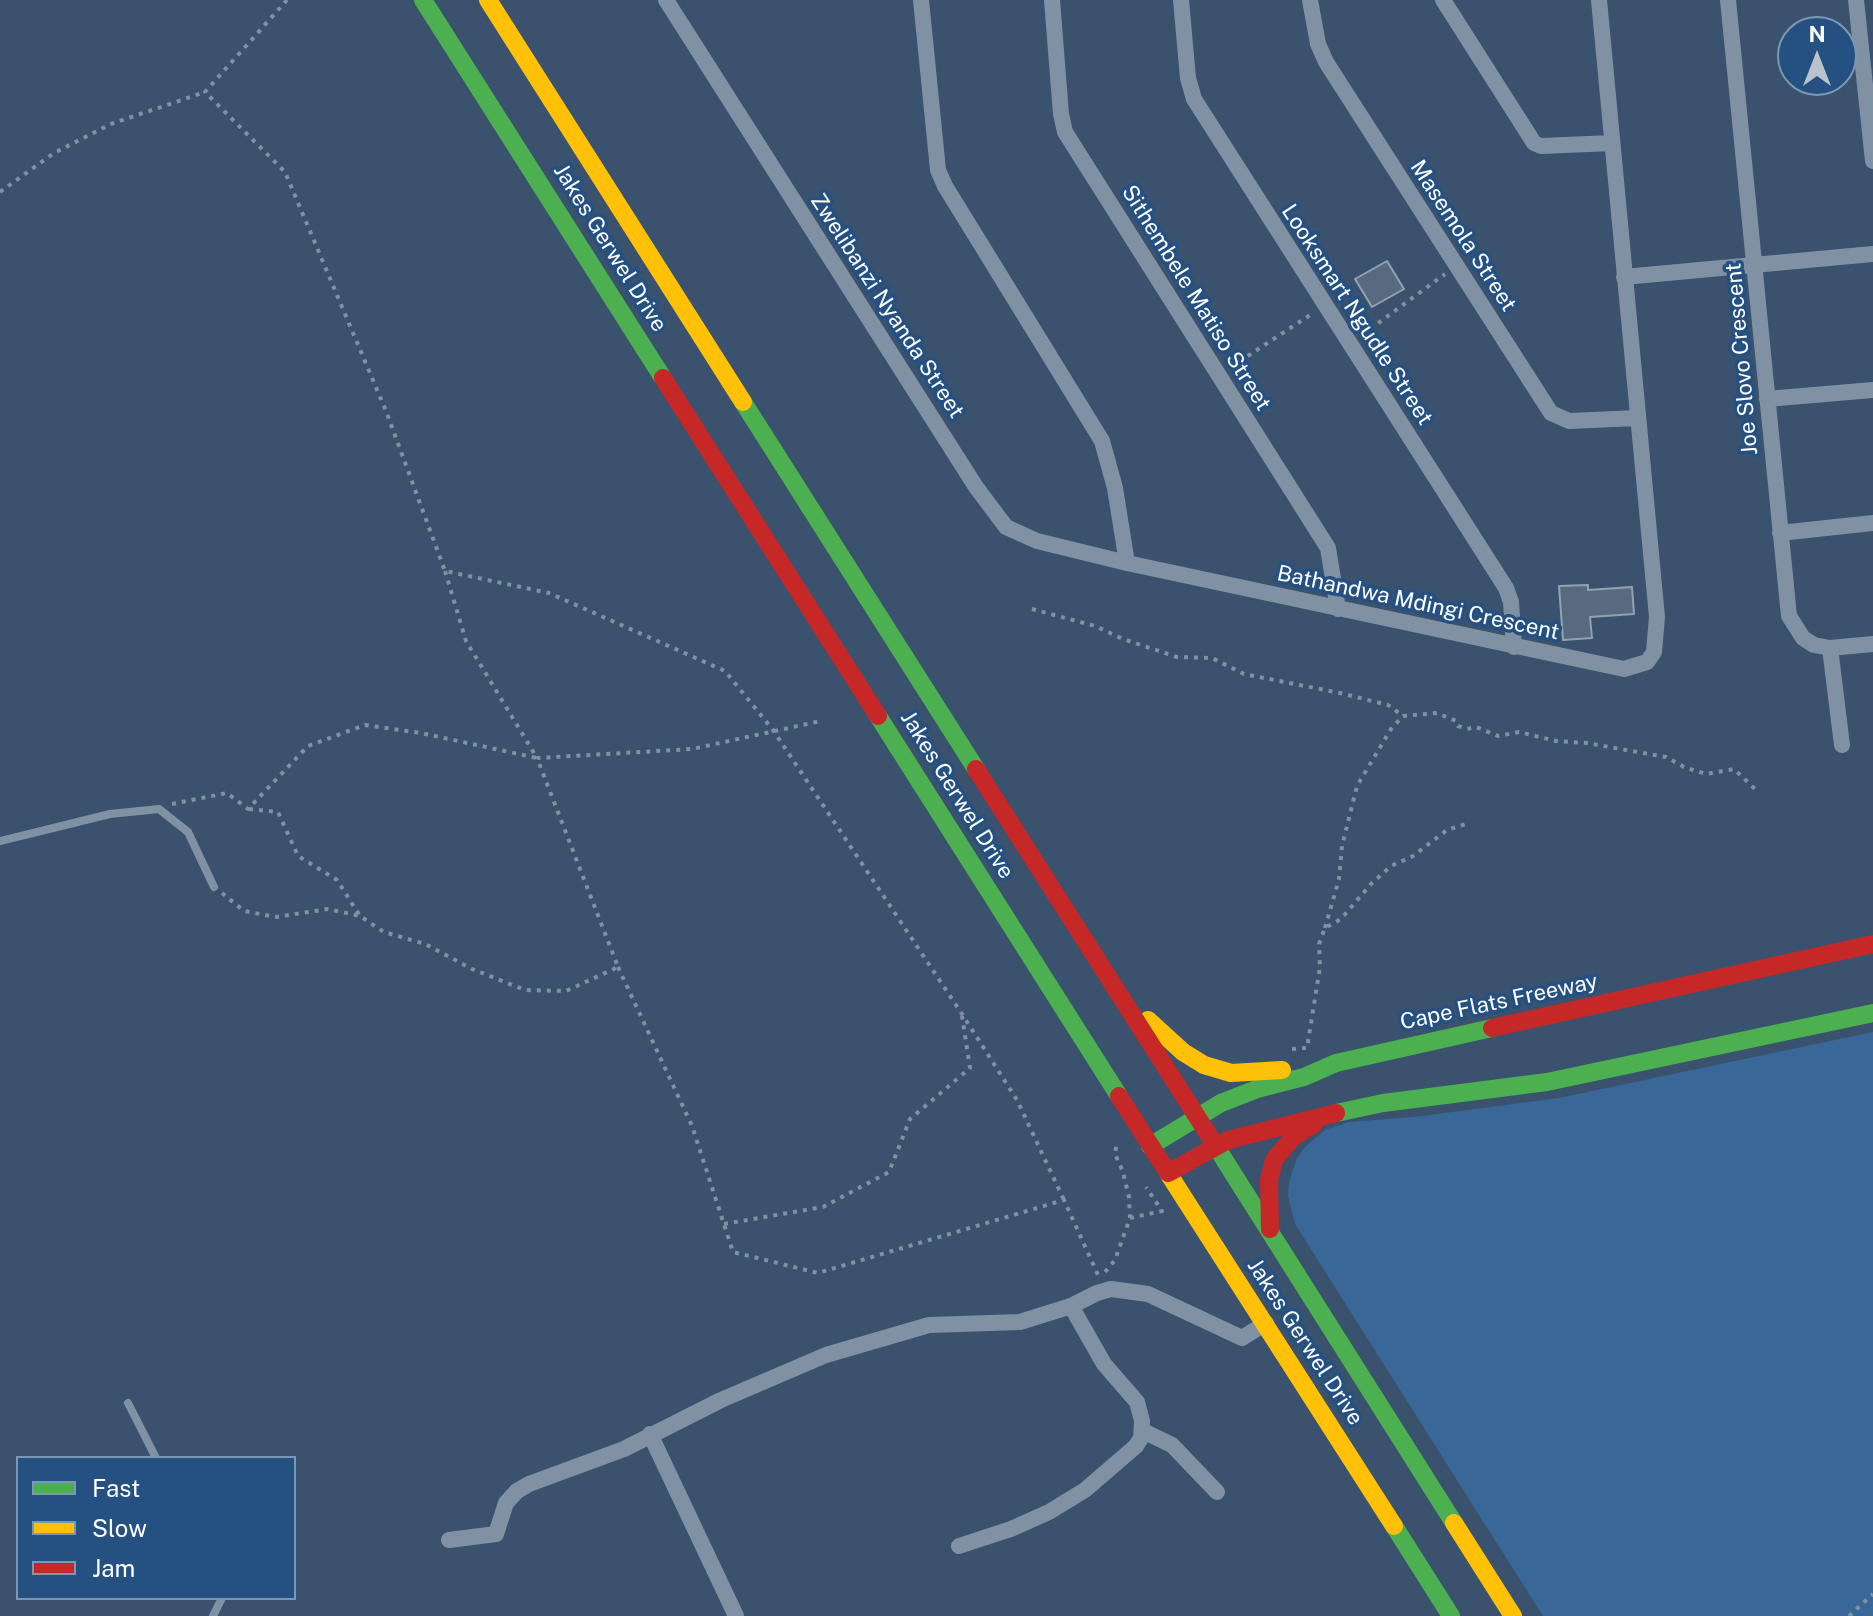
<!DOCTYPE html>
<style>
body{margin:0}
#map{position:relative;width:1873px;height:1616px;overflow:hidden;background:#3a526d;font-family:"Public Sans",sans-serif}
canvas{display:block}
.legend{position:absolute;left:16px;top:1456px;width:280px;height:144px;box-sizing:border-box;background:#255182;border:2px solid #7c97b4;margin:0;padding:10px 14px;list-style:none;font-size:24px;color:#fff}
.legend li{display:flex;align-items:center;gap:16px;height:40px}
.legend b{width:40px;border:2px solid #7c97b4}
.north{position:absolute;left:1777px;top:16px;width:80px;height:80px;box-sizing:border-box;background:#255182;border:2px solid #7c97b4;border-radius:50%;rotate:0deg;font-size:22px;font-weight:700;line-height:32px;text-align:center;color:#fff}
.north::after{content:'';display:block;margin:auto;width:28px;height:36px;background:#bac2cc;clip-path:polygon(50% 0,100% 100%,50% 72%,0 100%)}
</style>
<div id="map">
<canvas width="1873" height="1616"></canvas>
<ul class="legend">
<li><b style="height:10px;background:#4caf50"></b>Fast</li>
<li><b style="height:10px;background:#ffc107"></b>Slow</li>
<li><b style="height:10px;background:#c62828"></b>Jam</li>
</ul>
<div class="north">N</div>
</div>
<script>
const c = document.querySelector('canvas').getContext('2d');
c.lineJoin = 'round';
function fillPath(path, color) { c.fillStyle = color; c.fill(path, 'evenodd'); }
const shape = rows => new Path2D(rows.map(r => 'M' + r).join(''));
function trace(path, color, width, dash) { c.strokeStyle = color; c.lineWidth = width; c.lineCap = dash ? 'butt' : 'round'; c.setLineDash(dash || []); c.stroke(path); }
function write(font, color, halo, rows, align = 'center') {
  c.font = font + ' "Public Sans",sans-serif'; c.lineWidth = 7; c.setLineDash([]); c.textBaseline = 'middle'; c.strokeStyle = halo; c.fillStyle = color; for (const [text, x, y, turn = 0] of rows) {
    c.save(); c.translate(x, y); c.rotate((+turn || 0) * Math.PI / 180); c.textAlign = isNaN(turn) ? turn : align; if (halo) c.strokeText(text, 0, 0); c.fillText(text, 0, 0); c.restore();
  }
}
const green = shape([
 [1873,1032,1873,1616,1543,1616,1295,1224,1288,1196,1289,1182,1297,1158,1305,1147,1325,1130,1349,1122,1414,1117,1559,1098]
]);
const building = shape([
 [1387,261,1404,289,1372,307,1355,279,1387,261],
 [1588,585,1588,590,1632,587,1634,614,1590,617,1592,638,1563,640,1559,586,1588,585]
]);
const path = shape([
 [287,0,205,92,285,172,386,411,445,571,549,593,725,671,773,730,962,1014,1017,1100,1064,1200],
 [0,192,54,153,111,124,205,92],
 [1362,335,1445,274],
 [1231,367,1310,315],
 [445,571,466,641,537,758],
 [1032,609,1095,626,1123,639,1177,657,1212,658,1244,674,1340,693,1388,705,1403,716],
 [172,804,227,793,248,809,308,746,365,725,421,733,537,758],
 [249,809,278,812,298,856,337,880,360,916],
 [222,893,244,911,276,917,328,909,360,916,384,932,425,944,472,969,525,990,566,991,618,967,537,758,692,749,821,721],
 [1325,928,1339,879,1342,846,1357,786,1391,729,1403,716,1437,713,1456,721,1458,726,1467,729,1476,727,1498,736,1519,732,1556,741,1587,743,1666,757,1684,767,1706,774,1734,769,1756,790],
 [618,967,692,1126,733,1252,818,1273,1064,1200,1098,1275],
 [1292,1049,1307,1048,1320,967,1319,944,1325,928,1341,919,1371,884,1391,866,1413,856,1447,830,1469,823],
 [1130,1218,1162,1211,1146,1187],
 [724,1224,823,1207,889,1172,910,1119,970,1068,962,1016],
 [1105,1272,1115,1260,1130,1218,1129,1197,1123,1172,1115,1154,1117,1141],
 [1849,1616,1873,1594]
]);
const lane = shape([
 [0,841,110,814,159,809,188,832,214,887],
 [128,1403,156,1458],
 [213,1616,222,1598]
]);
const street = shape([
 [666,0,976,487,1006,527,1037,541,1127,563,1624,669,1647,662,1654,652,1657,617,1599,0],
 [921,0,938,170,945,186,1102,441,1115,488,1127,563],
 [1052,0,1061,114,1065,132,1328,548,1338,609],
 [1181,0,1188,78,1194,99,1506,588,1511,602,1514,647],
 [1310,0,1318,44,1326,62,1551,413,1569,421,1637,418],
 [1443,0,1534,143,1541,146,1612,143],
 [1728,0,1789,616,1803,638,1814,645,1830,648,1873,644],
 [1856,0,1873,161],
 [1624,277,1873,254],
 [1767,399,1873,390],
 [1780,533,1873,523],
 [1830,648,1842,745],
 [1143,1431,1172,1445,1217,1492],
 [650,1434,736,1616],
 [449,1540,496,1534,506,1503,517,1491,529,1484,624,1449,721,1400,826,1355,929,1325,1020,1322,1071,1306,1097,1293,1111,1289,1148,1294,1242,1338,1266,1323],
 [959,1546,1011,1529,1049,1512,1085,1490,1136,1446,1141,1438,1142,1421,1137,1402,1104,1364,1071,1306]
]);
const fast = shape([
 [423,0,663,378],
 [743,402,976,769],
 [878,716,1119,1096],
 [1336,1113,1383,1103,1547,1082,1873,1013],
 [1215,1145,1454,1523],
 [1150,1146,1221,1103,1257,1089,1304,1077,1336,1063,1492,1028],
 [1394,1526,1451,1616]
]);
const slow = shape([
 [488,0,743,402],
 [1148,1020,1183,1052,1204,1065,1231,1073,1282,1070],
 [1168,1173,1394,1526],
 [1454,1523,1513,1616]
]);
const jam = shape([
 [663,378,878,716],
 [976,769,1215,1145],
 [1492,1028,1873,944],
 [1119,1096,1168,1173,1228,1140,1336,1113],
 [1270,1229,1269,1180,1274,1160,1294,1136,1314,1124]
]);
const streetNames = [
 ["Masemola Street",1463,236,57],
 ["Jakes Gerwel Drive",610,248,58],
 ["Sithembele Matiso Street",1196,298,58],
 ["Zwelibanzi Nyanda Street",887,306,57],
 ["Looksmart Ngudle Street",1357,315,57],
 ["Joe Slovo Crescent",1742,359,-95],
 ["Bathandwa Mdingi Crescent",1418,603,12],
 ["Jakes Gerwel Drive",957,795,58],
 ["Cape Flats Freeway",1499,1002,-12],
 ["Jakes Gerwel Drive",1305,1342,57]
];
fillPath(green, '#396898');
fillPath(building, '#576a7f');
trace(building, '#93a2b2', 2);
trace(path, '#8091a3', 4, [4, 6]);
trace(lane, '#8091a3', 8);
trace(street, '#8091a3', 16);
trace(fast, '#4caf50', 18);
trace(slow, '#ffc107', 18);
trace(jam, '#c62828', 18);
write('22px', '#fff', '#255182', streetNames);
</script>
